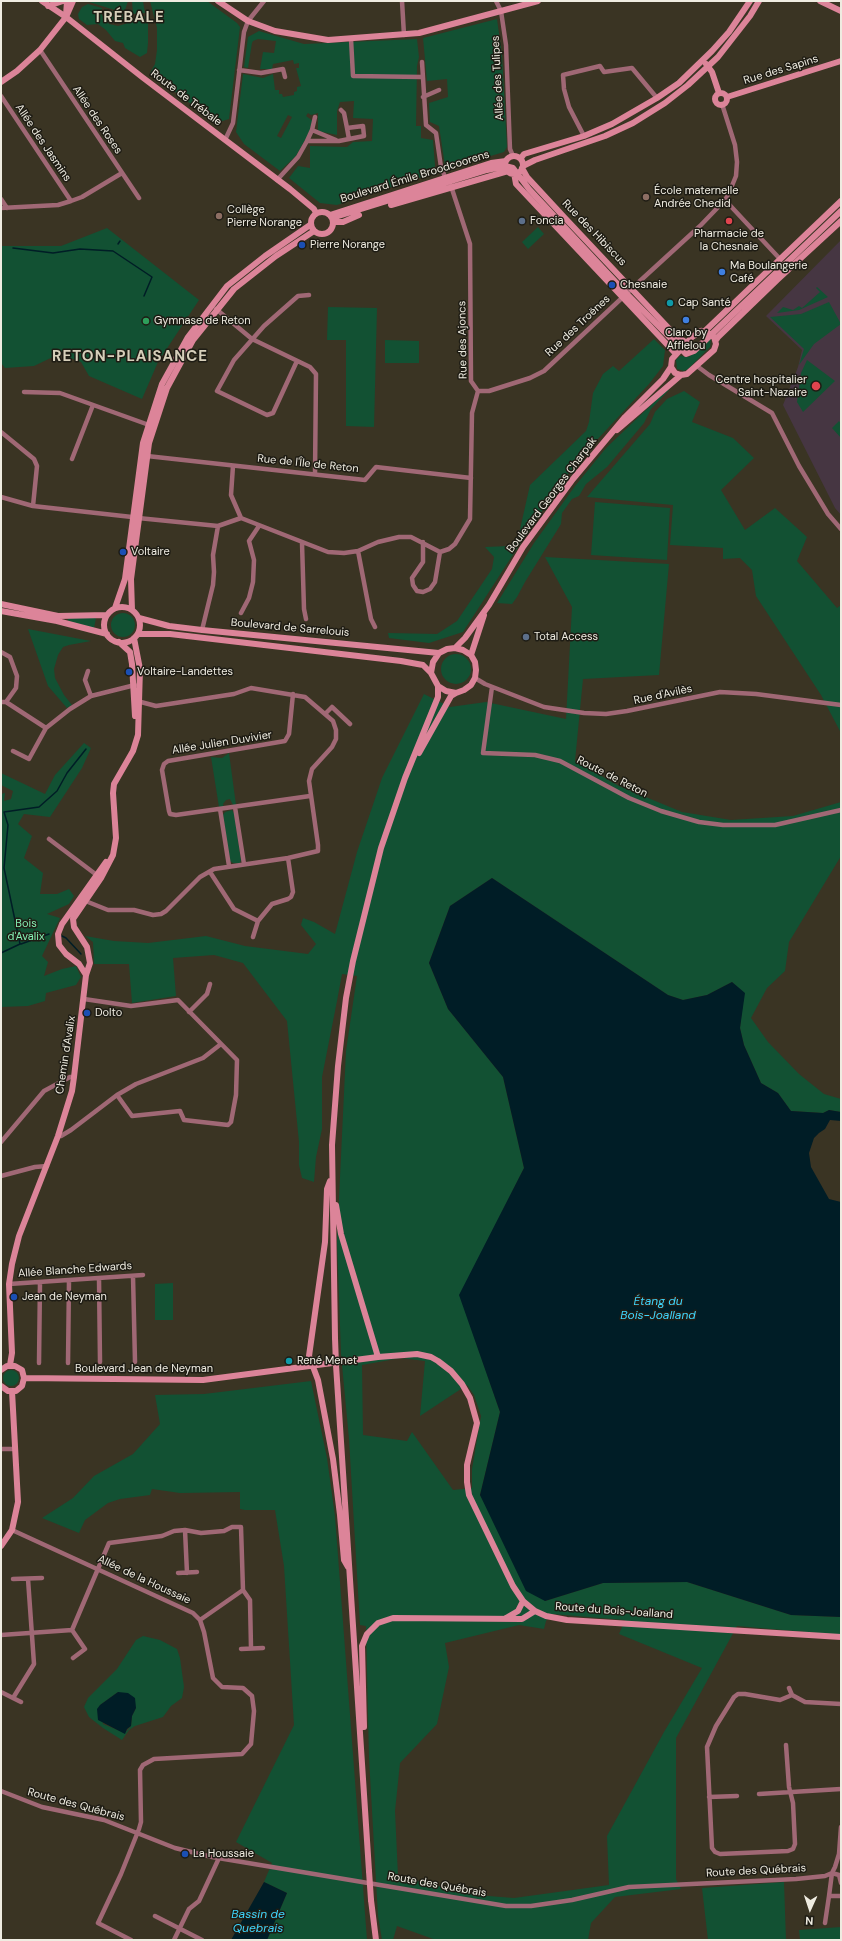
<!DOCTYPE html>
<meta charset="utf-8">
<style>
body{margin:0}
#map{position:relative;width:842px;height:1941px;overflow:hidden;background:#3a3423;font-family:"DM Sans",sans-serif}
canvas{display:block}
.frame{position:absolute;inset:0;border:2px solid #efece1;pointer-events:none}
.north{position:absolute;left:790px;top:1889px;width:40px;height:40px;-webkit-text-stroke:3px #1e1c14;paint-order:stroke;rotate:183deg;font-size:11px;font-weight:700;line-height:16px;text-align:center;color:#efece1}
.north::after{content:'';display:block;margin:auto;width:14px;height:18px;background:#efece1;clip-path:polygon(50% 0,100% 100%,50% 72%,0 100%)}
</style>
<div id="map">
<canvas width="842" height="1941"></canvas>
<div class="frame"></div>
<div class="north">N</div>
</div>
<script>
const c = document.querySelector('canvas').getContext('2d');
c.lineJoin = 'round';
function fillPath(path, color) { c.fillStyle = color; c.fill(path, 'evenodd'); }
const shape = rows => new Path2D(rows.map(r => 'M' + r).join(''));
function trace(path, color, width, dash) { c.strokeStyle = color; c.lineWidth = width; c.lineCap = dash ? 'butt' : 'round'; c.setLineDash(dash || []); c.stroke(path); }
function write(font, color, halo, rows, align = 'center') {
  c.font = font + ' "DM Sans",sans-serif'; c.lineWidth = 3; c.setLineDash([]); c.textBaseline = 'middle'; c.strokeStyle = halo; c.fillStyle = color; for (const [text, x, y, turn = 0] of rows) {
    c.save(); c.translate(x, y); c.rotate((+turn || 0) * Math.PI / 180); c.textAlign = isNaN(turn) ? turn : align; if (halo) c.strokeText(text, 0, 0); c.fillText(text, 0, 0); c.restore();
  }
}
const medical = shape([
 [841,240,841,515,835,508,783,405,798,367,802,350,766,316]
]);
const green = shape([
 [86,1,128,1,124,13],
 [132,1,143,1,145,13,133,14],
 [150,1,207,1,237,23,240,27,229,119,216,123,150,73,155,64,157,50,157,28],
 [88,4,102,8,102,15,109,24,118,26,125,24,139,16,148,17,148,43,147,53,140,57,125,48,123,43,115,41,106,30,98,24,87,25,79,19,78,14,82,7],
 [105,9,130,16,116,22,110,20,105,14],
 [497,19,502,55,507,147,504,152,447,169,445,166,439,126,430,122,429,103,448,97,447,79,427,81,423,38],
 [259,31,304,44,417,39,419,57,417,66,416,126,421,126,421,138,433,140,435,166,431,174,337,205,320,203,289,178,298,166,310,168,310,146,347,147,353,142,372,141,373,119,353,118,354,101,340,102,337,111,337,135,318,131,318,113,311,115,308,113,306,116,313,121,310,131,296,156,280,171,244,144,236,132,243,74,263,78,273,74,275,90,279,90,279,94,282,94,283,97,294,95,294,92,297,91,297,87,301,86,296,68,299,68,299,63,294,64,293,60,273,64,272,69,260,69,263,52,274,53,276,41,258,39,253,41,252,43,248,68,244,67,248,37],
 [288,115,292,117,281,138,277,136],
 [538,227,544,234,528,249,522,242],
 [107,228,199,300,158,362,142,399,89,376,81,362,59,354,34,366,5,368,1,363,1,246,61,246],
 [817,287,828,297,799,310,777,313,783,307,793,310,799,306,802,308,820,292,816,288],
 [829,302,841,324,814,344,799,365,804,349,770,317,801,314],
 [328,307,377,308,374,427,346,426,346,340,327,340],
 [711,338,710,347,688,369,684,371,677,369,676,360,680,356,689,357],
 [654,339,665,350,663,366,649,384,595,442,569,473,527,533,463,632,429,643,389,638,388,633,437,634,457,621,492,569,494,557,485,547,510,546,518,538,530,485,586,431,589,422,593,393,603,374,613,366,619,371],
 [385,340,419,341,419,363,385,363],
 [807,360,835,381,803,412,797,402,801,373],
 [668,389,669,390,651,409,644,423,607,467,586,484,579,496,572,499,562,513,561,524,525,582,517,597,512,604,497,603,534,543,575,486,606,448],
 [684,391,700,402,692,422,733,438,754,458,721,490,745,530,775,508,807,537,797,561,837,608,841,605,841,733,821,695,756,596,752,570,740,558,723,559,723,548,670,545,673,505,587,497,650,424,655,412,667,399],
 [839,421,841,424,841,438,832,428],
 [595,502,670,508,667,560,591,555],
 [545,557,669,564,659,675,583,679,575,761,619,786,682,812,731,820,793,816,841,802,841,856,789,942,785,971,767,988,751,1018,768,1042,799,1074,824,1094,841,1099,841,1112,829,1110,823,1113,791,1111,778,1093,761,1083,744,1045,740,1028,744,993,732,982,707,995,683,1000,668,995,492,878,450,906,429,963,448,1009,503,1077,524,1168,460,1295,500,1412,480,1495,545,1601,603,1583,687,1582,791,1615,841,1617,841,1635,737,1626,676,1738,676,1879,681,1889,615,1897,591,1923,588,1940,436,1940,397,1926,393,1940,382,1940,378,1916,369,1758,366,1626,360,1625,349,1439,341,1354,337,1240,346,1051,357,976,342,974,337,1001,322,1077,322,1129,316,1157,314,1182,302,1178,299,1165,299,1142,287,1021,243,963,214,955,173,958,176,996,132,1003,129,964,94,964,93,942,85,936,114,941,148,943,206,936,245,946,308,954,316,944,301,925,303,918,314,922,335,934,357,852,382,778,424,694,450,707,486,702,566,719,572,607],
 [401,1358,425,1361,420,1416,467,1385,474,1395,481,1416,472,1469,472,1488,453,1490,412,1432,407,1441,363,1435,362,1365],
 [552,1614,625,1620,619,1634,702,1668,664,1732,607,1836,609,1885,514,1898,475,1895,398,1876,395,1811,400,1763,437,1724,449,1667,445,1643,519,1625,544,1629,546,1621],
 '111 625a12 12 0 1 1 24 0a12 12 0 1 1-24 0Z',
 [68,618,96,618,94,628,68,621],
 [28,629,91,641,69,645,63,647,58,655,54,669,55,678,64,695,72,705,67,708,48,686],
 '441 669a15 15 0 1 1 30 0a15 15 0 1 1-30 0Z',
 [84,743,91,748,82,768,50,817,24,814,18,824,32,836,24,858,43,873,40,894,57,894,69,889,74,896,69,904,47,914,60,918,42,956,48,962,44,976,62,969,76,966,81,977,76,985,46,993,45,1001,28,1006,1,1007,1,794,5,793,4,801,11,799,13,791,1,785,1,773,45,794,55,775],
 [229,753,236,805,233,805,230,799,226,800,223,804,224,807,219,807,211,757,222,758],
 [232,810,234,813,241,860,240,863,233,863,230,861,223,815,225,812],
 [173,1283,173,1320,155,1320,155,1284],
 '3 1378a8 8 0 1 1 16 0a8 8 0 1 1-16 0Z',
 [311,1381,327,1458,335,1516,367,1940,267,1940,287,1893,264,1882,272,1863,236,1842,294,1725,284,1566,275,1510,245,1510,240,1509,240,1492,180,1493,152,1489,150,1495,120,1499,108,1503,85,1520,79,1533,42,1518,73,1498,94,1476,133,1454,160,1424,155,1395,204,1394],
 [143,1636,160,1640,177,1649,180,1658,184,1687,182,1698,171,1706,163,1717,135,1726,129,1730,122,1740,103,1728,89,1717,84,1707,88,1698,117,1669,136,1640],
 [118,1692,136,1708,132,1716,131,1726,125,1733,103,1724,100,1705],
 [784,1882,786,1940,708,1940,702,1888],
 [841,1927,841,1940,800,1940,799,1930]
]);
const water = shape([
 [492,878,668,995,683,1000,707,995,732,982,745,993,740,1028,744,1045,761,1083,778,1093,791,1111,823,1113,829,1110,841,1112,841,1121,830,1120,825,1129,819,1133,814,1138,809,1153,811,1167,829,1199,841,1202,841,1617,791,1615,687,1582,603,1583,545,1601,526,1591,480,1495,500,1412,459,1295,524,1168,503,1077,448,1009,429,963,450,906],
 [118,1692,128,1693,135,1698,136,1708,132,1716,131,1726,127,1729,125,1734,98,1720,97,1709,100,1705],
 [264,1882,287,1893,267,1940,231,1940]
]);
const stream = shape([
 [118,244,120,241],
 [13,248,53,253,80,249,113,251,152,277,144,296],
 [62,936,66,938,81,954],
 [21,944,49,934],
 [1,953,20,944,4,868,8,825,4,812,39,807,57,791,67,773,86,749]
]);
const street = shape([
 [402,1,404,35],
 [496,1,501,11,506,45,510,149,513,156],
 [351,39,353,76,422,77],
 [40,50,139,198],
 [422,62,426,125,436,133,441,167,445,177],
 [239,70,261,73,283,69,285,77],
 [1,96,71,201],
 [423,97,439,90],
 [315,117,312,130,336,140],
 [347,128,349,139],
 [584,136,569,107,564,89,563,75,600,66,604,72,632,68,657,98],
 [225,140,233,123,244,32,248,21,264,1],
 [307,141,312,130],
 [277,180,298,157,307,141,339,141,364,136,363,126,347,128,344,113,341,110],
 [451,186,470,244,471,381,478,391],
 [1,199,7,208],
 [725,200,780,259],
 [1,208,58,205,71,201,82,197,122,173],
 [629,291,700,226,725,200,729,193,736,176,737,162,735,145,722,104],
 [216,309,252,339,310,367,316,374,315,474],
 [297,361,273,413,267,415,217,391,234,360,264,326,298,296,309,295],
 [697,366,709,375,772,413,799,466,828,514,841,529],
 [478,391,489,391,530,378,544,371,624,296],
 [24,392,60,393,149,425],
 [1,432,34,459,37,466,33,506],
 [147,456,365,480,376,467,471,478],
 [72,459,93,405],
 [233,466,231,495,241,518],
 [1,497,33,506,132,517],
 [138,518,218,526,241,518,328,552,344,553,358,551,378,542,399,537,411,537,440,552,449,549,455,544,470,519,472,413,478,391],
 [423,542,423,562,412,578,413,585,417,591,423,592,430,589,435,582,440,552],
 [302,543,304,609,306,619],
 [358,551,371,619,375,627],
 [241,613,249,598,253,582,254,560,249,541,259,526],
 [202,630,213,585,214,572,213,555,218,526],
 [1,652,10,657,17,676,16,688,6,702],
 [88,671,85,680,91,696],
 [475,678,485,684,544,707,584,713,606,714,627,711,720,692,756,694,841,705],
 [492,687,483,753,535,755,560,761,629,798,661,811,699,822,723,825,775,825,841,810],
 [293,694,289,734,285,741,168,761,164,764,162,770,169,811,170,814,176,815,310,796],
 [1,702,6,702,46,728,70,709,91,696,135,685],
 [325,714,332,707,350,724],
 [13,751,29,759,46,728],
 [235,807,244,864],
 [220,809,229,866],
 [49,839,98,876],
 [210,872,234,909,258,921,272,904,288,899,291,897,293,892,288,858],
 [83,900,108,910,134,910,153,915,161,914,166,911,200,877,214,869,288,858,318,851,318,845,309,781,312,769,332,747,336,739,336,730,333,721,305,697,251,688,234,694,156,706,137,701],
 [253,937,258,921],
 [84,999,131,1006,178,1000,237,1060,236,1095,231,1122,228,1125,184,1120,180,1111,132,1116,117,1095],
 [189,1012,207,994,210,984],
 [58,1136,61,1136,71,1130,117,1095,136,1084,203,1058,221,1044],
 [1,1142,44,1091,70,1077,74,1077],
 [1,1176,35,1167,47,1166],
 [133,1276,135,1362],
 [99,1278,100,1362],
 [9,1284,143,1275],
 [39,1363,40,1282],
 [68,1363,69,1280],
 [1,1449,15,1449],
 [12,1530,193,1613,200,1620,204,1632,213,1678,222,1687,243,1688,252,1696,254,1711,251,1744,242,1754,154,1759,143,1765,140,1770,141,1822,139,1829,121,1874,98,1923,131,1940],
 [185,1530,187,1573],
 [178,1573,197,1572],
 [13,1579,42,1578],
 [243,1590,250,1600,251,1648],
 [72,1630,85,1649,73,1658],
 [1,1635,72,1630,109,1543,162,1536,174,1531,185,1530,201,1533,224,1531,232,1527,241,1527,243,1590,200,1620],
 [241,1649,263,1648],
 [789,1688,792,1695],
 [1,1692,21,1702],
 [13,1698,34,1664,28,1579],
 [786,1745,789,1787,793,1803,795,1844,793,1849,788,1851,720,1854,715,1852,712,1848,707,1747,716,1726,734,1697,738,1694,745,1694,780,1700,792,1695,805,1702,841,1704],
 [1,1791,42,1807,104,1820,175,1848,212,1857,506,1906,531,1906,572,1900,629,1887,796,1879,825,1876,832,1873,835,1867,839,1854,841,1827],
 [759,1794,841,1789],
 [709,1797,737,1796],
 [832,1873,829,1896,841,1896],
 [832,1873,839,1875,841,1883],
 [155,1916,202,1940],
 [825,1923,829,1896],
 [174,1940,189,1909,199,1901,219,1858]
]);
const secondary = shape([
 [42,1,66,17,142,77,290,189,314,209,316,213],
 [218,1,248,21,275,31,328,40,419,33,538,1],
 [820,1,841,11],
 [48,6,63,1],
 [66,16,67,1],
 [706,64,712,72,719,93],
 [1,82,17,71,40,50,66,17,73,1],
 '715 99a6 6 0 1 1 12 0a6 6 0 1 1-12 0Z',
 [727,97,841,61],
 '505 165a9 9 0 1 1 18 0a9 9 0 1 1-18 0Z',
 [521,158,524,154,584,136,612,124,657,98,679,83,712,51,729,32,750,1],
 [523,166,535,160,605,136,633,123,665,103,688,85,718,57,750,16,759,1],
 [522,168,527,177,564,217,675,335,685,342,687,342],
 [514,173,516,184,676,354],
 [391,205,508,171],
 '311 223a11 11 0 1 1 22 0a11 11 0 1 1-22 0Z',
 [330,215,491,163,506,161],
 [332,218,487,170,505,166,513,168,529,189,626,293,686,354,694,351,841,211],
 [333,222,343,222,359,215],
 [701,331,705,331,714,337,716,344,714,350,687,374,681,375,675,373,671,367,672,359,692,337,701,331],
 [705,331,841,201],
 [716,340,718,337,777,280,841,221],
 [617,430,681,375],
 [1,604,58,616,107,615],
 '104 625a18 18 0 1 1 36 0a18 18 0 1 1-36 0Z',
 [115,608,125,579,143,443,162,384,188,337,227,286,265,256,310,225],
 [132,610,131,579,149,443,167,388,193,340,234,289,276,256,314,231],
 [1,611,57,621,107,634],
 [139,618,169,626,202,630,439,653],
 [138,634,170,634,401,661,423,665,431,673],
 [119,642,130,652,132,664,135,716],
 [455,648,465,638,489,605,523,547,573,479,625,417,663,379,671,367],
 [471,655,484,615],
 [419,753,451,696,456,693,464,690,471,685,475,678,476,670,475,662,471,655,463,650,455,648,447,649,439,653,433,662,431,673,438,686,446,691,456,693],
 [86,975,79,964,66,954,59,945,58,934,62,924,106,862],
 [330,1181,327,1189,325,1242,309,1356,318,1380,333,1459,340,1515,344,1560,348,1567],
 [336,1205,341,1234,378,1357],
 [335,1338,332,1145,338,1066,346,998,353,961,381,848,405,778,438,697,438,686],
 [10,1365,12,1353,9,1284,12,1264,19,1236,58,1136,72,1091,74,1077,86,975,90,963,87,947,74,927,73,919,101,878,113,855,116,838,113,793,114,784,133,751,138,735,140,669,134,638],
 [336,1365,369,1871],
 [1,1370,7,1366,15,1366,22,1370,24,1378,22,1386,16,1391,8,1391,1,1386],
 [24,1378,203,1380,378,1357,417,1354,431,1357,438,1361,451,1371,462,1384,470,1398,477,1423,467,1465,467,1482,469,1495,513,1586,523,1601,535,1611,546,1616,567,1620,841,1637],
 [1,1546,12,1530,18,1502,12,1391],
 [506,1618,518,1611,523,1601],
 [364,1727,362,1646,367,1634,378,1623,393,1618,522,1619,535,1611],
 [371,1900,376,1940]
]);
const secondaryBridge = shape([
 [335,1338,336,1365],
 [369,1871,371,1900]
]);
const markers = [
 [646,197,4,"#8d6e63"],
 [219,216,4,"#8d6e63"],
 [522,221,4,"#5c6f8a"],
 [729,221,4,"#e0444e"],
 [302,245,4,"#1a4fb4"],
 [722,272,4,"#3f7fe0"],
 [612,285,4,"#1a4fb4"],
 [670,303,4,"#0f9aa8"],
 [686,320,4,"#3f7fe0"],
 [146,321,4,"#2e9e5b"],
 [816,386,5,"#e0444e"],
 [123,552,4,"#1a4fb4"],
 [526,637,4,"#5c6f8a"],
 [129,672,4,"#1a4fb4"],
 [87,1013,4,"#1a4fb4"],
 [14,1297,4,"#1a4fb4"],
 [289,1361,4,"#0f9aa8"],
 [185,1854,4,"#1a4fb4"]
];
const streetNames = [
 ["Rue des Sapins",781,70,-17],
 ["Allée des Tulipes",498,78,-93],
 ["Route de Trébale",186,98,37],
 ["Allée des Roses",97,120,56],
 ["Allée des Jasmins",43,143,56],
 ["Boulevard Émile Broodcoorens",415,177,-17],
 ["Rue des Hibiscus",594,233,46],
 ["Rue des Troënes",578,326,-43],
 ["Rue des Ajoncs",463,340,-91],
 ["Rue de l'Île de Reton",308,464,6],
 ["Boulevard Georges Charpak",552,495,-53],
 ["Boulevard de Sarrelouis",290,628,5],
 ["Rue d'Avilès",663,695,-12],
 ["Allée Julien Duvivier",222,743,-9],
 ["Route de Reton",612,777,27],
 ["Chemin d'Avalix",66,1055,-81],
 ["Allée Blanche Edwards",75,1270,-4],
 ["Boulevard Jean de Neyman",144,1369],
 ["Allée de la Houssaie",144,1580,25],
 ["Route du Bois-Joalland",614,1611,4],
 ["Route des Québrais",76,1805,15],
 ["Route des Québrais",756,1871,-3],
 ["Route des Québrais",437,1885,10]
];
const poiNames = [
 ["École maternelle",654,191],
 ["Andrée Chedid",654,204],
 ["Collège",227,210],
 ["Pierre Norange",227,223],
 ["Foncia",530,221],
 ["Pharmacie de",729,234,"center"],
 ["la Chesnaie",729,247,"center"],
 ["Pierre Norange",310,245],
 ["Ma Boulangerie",730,266],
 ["Café",730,279],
 ["Chesnaie",620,285],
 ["Cap Santé",678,303],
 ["Gymnase de Reton",154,321],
 ["Claro by",686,333,"center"],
 ["Afflelou",686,346,"center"],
 ["Centre hospitalier",807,380,"right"],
 ["Saint-Nazaire",807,393,"right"],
 ["Voltaire",131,552],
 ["Total Access",534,637],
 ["Voltaire-Landettes",137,672],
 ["Dolto",95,1013],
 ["Jean de Neyman",22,1297],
 ["René Menet",297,1361],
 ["La Houssaie",193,1854]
];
const parkNames = [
 ["Bois",26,924],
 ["d'Avalix",26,937]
];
const waterNames = [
 ["Étang du",658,1302],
 ["Bois-Joalland",658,1316],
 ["Bassin de",258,1915],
 ["Quebrais",258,1929]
];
const districtNames = [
 ["TRÉBALE",129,18],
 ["RETON-PLAISANCE",130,357]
];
fillPath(medical, '#463642');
fillPath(green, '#125133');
fillPath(water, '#001d26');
trace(stream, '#001d26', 1.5);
trace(street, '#a06875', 4.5);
trace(secondary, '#dc8499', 6);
trace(secondaryBridge, '#dc8499', 6);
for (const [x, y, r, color] of markers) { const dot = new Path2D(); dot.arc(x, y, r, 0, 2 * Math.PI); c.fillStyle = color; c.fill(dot); trace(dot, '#1e1c14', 1.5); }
write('11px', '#efece1', '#1e1c14', streetNames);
write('11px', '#efece1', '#1e1c14', poiNames, 'left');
write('11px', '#84f0b3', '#1e1c14', parkNames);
write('italic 12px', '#3ed5fc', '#1e1c14', waterNames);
c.letterSpacing = '1px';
write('bold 15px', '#d6cfba', '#1e1c14', districtNames);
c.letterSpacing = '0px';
</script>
